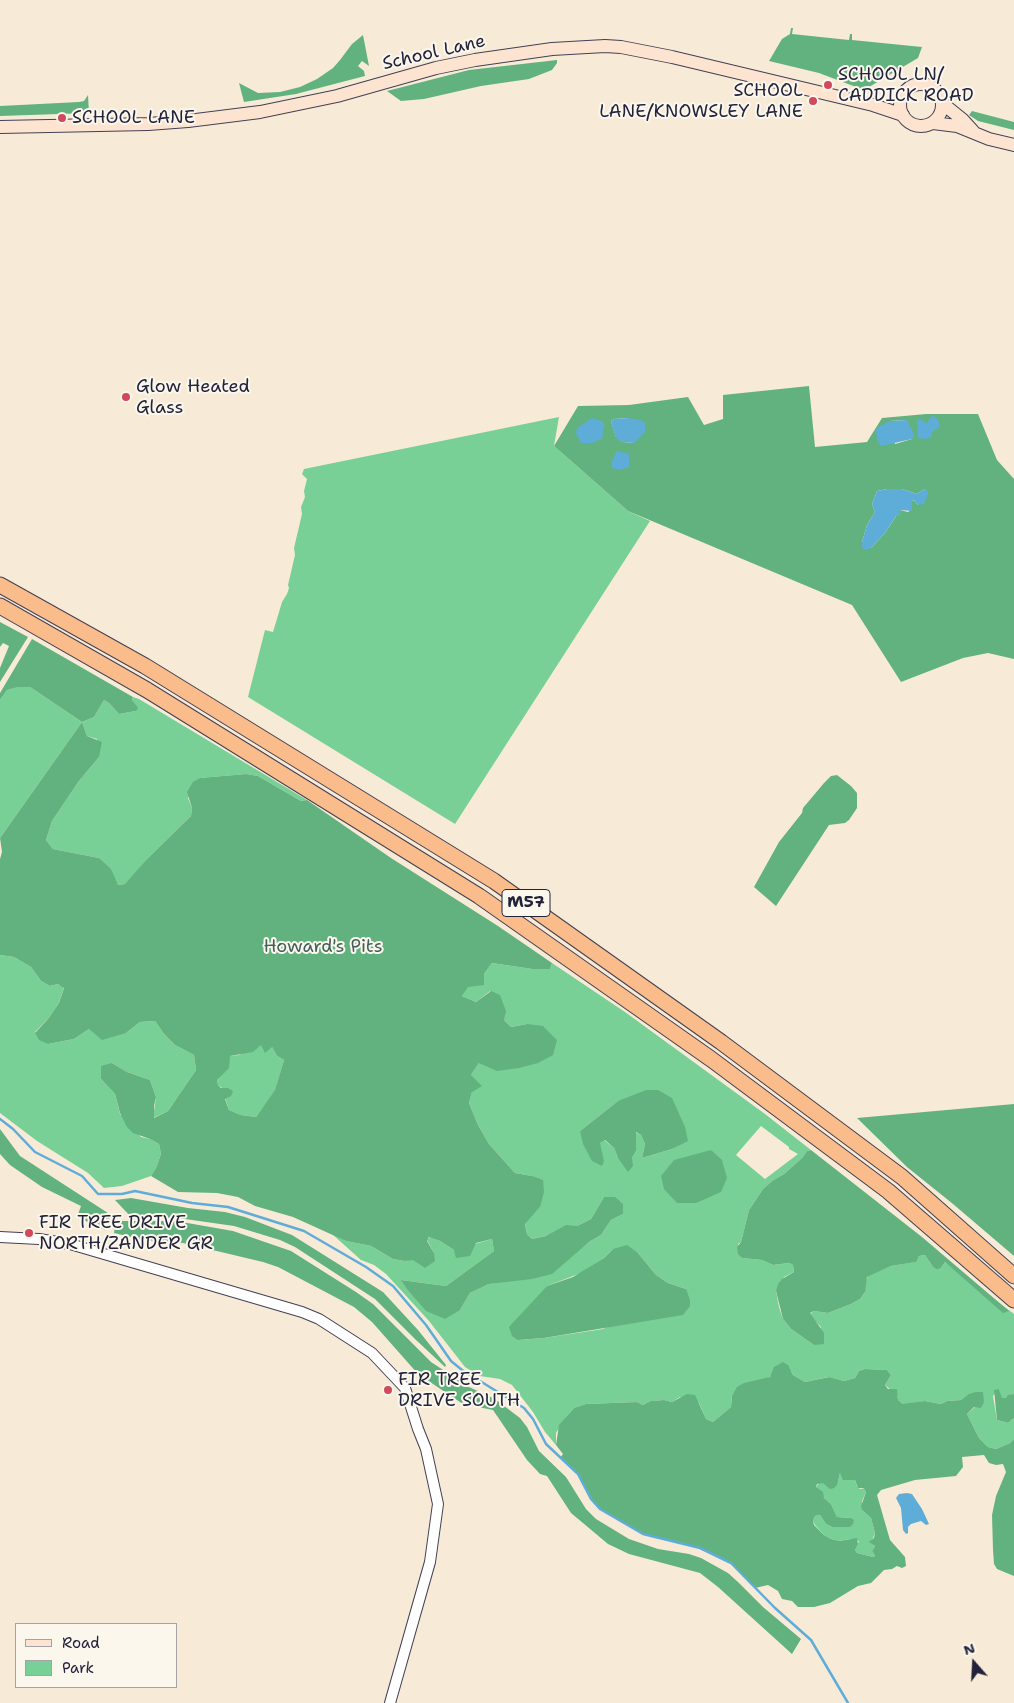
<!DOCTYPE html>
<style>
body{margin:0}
#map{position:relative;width:1014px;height:1703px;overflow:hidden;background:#f7ebd8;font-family:"Shantell Sans",sans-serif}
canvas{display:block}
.legend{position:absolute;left:15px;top:1623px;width:162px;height:65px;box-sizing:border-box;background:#fbf7ec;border:1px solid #a4a2a5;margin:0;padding:6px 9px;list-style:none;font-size:15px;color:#22223b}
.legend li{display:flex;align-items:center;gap:10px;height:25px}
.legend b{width:25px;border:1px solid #a4a2a5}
.north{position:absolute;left:949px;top:1638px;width:50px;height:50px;-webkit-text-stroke:4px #fbf7ec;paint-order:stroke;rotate:341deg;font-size:14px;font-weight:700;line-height:20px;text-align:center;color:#22223b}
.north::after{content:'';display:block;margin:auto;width:18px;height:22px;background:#22223b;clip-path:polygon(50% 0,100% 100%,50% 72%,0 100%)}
</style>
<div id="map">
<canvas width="1014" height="1703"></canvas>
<ul class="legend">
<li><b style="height:6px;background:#fde4d1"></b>Road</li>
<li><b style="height:14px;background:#78d096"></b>Park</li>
</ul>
<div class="north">N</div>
</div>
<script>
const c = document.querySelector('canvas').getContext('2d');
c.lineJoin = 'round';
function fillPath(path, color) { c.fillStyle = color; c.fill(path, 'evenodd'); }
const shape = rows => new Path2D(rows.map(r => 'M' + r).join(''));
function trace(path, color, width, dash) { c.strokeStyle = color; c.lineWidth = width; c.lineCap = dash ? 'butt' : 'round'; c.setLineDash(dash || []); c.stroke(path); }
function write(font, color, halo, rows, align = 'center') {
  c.font = font + ' "Shantell Sans",sans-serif'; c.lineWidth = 4; c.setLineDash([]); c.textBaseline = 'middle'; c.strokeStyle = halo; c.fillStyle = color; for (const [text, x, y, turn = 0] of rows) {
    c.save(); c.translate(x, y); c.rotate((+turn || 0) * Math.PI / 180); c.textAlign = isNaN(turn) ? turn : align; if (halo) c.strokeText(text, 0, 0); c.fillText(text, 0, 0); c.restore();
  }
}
const green = shape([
 [559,417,554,446,628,511,650,521,455,824,248,697,265,630,273,632,282,602,287,594,289,588,288,585,295,555,294,548,302,514,301,507,305,497,304,491,307,479,302,474,304,469],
 [17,687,30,687,82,722,94,717,104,700,109,703,119,714,136,711,132,700,133,697,139,699,307,800,301,801,258,776,246,774,200,778,188,798,192,808,191,816,147,859,132,878,125,884,118,885,99,858,53,849,46,840,52,821,79,781,99,757,97,739,87,736,82,722,0,838,0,700,7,690],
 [0,955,14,957,31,967,41,981,50,986,58,984,64,987,59,1003,48,1019,35,1032,48,1044,74,1039,89,1029,126,1033,140,1022,155,1021,164,1034,175,1045,194,1055,196,1070,168,1111,153,1118,156,1097,150,1080,127,1072,112,1063,101,1079,115,1094,120,1114,141,1137,150,1139,159,1144,161,1154,156,1168,151,1176,122,1186,104,1188,88,1173,37,1141,0,1113],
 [492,963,532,969,550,969,552,963,625,1012,765,1114,811,1150,807,1151,802,1158,784,1174,772,1181,763,1189,749,1210,741,1242,738,1244,742,1258,762,1260,773,1265,789,1263,793,1265,794,1272,784,1277,776,1291,779,1307,783,1319,791,1329,814,1345,821,1327,813,1319,810,1314,814,1311,828,1313,851,1304,860,1299,865,1292,864,1285,868,1276,891,1266,915,1262,919,1256,925,1255,933,1267,937,1270,941,1268,945,1262,1014,1314,1014,1394,1006,1398,1001,1398,999,1389,993,1396,997,1420,1008,1423,1014,1418,1014,1439,1010,1443,996,1449,988,1447,979,1438,967,1414,975,1407,966,1397,961,1400,947,1401,941,1404,925,1401,901,1405,898,1400,898,1396,885,1385,891,1375,887,1370,865,1369,859,1371,855,1378,844,1381,828,1377,805,1382,793,1375,791,1371,774,1371,770,1377,732,1396,731,1407,713,1422,706,1419,699,1403,680,1397,672,1402,664,1400,652,1401,643,1405,637,1402,586,1404,574,1408,567,1416,556,1433,556,1445,545,1432,533,1412,512,1385,500,1379,480,1376,465,1367,429,1321,386,1274,374,1265,361,1260,332,1234,346,1241,371,1246,393,1259,404,1261,434,1253,427,1240,430,1237,440,1241,454,1250,492,1239,494,1251,446,1286,401,1280,460,1310,470,1293,489,1284,508,1281,573,1254,589,1242,601,1235,611,1220,623,1214,604,1197,591,1219,577,1226,546,1236,532,1239,527,1234,525,1223,540,1207,532,1176,515,1173,489,1144,478,1125,469,1103,472,1092,471,1075,479,1063,527,1024,511,1027,504,1020,490,991,476,1002,462,996,467,987,484,974],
 [618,1101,687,1140,672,1149,642,1158,645,1144,641,1135,635,1132,636,1151,632,1158,618,1158,614,1148,604,1140,600,1143,580,1131],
 [761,1126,789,1147,789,1149,798,1154,765,1179,736,1155],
 [613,1249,638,1253,656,1275,668,1283,686,1289,603,1329,544,1338,519,1340,547,1286,581,1273,604,1258],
 [261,1045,272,1047,277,1056,284,1060,275,1091,256,1117,241,1115,229,1110,222,1088,218,1085,217,1080,222,1074,230,1056,239,1055],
 [840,1473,855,1480,857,1486,860,1489,865,1488,866,1492,862,1501,862,1510,871,1518,875,1533,871,1543,875,1546,872,1551,875,1556,873,1557,857,1553,855,1550,859,1541,850,1539,839,1541,831,1539,824,1535,815,1525,813,1521,815,1516,820,1515,826,1524,832,1527,850,1527,851,1518,837,1517,831,1504,824,1498,816,1487,819,1483,838,1481]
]);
const forest = shape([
 [791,28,793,28,792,34,849,40,850,34,852,34,852,40,922,47,918,58,864,90,819,73,769,61,782,39,790,34],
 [363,35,369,66,362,61,358,66,364,71,365,76,296,94,244,102,239,83,258,93,280,92,300,87,317,79,333,68,340,60,352,44],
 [557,60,557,63,552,70,529,79,481,86,424,99,401,101,387,91,469,70],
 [88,95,89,113,0,116,0,106,79,102,84,101],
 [972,111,1014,122,1014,130,978,121,969,115],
 [809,386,815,447,867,442,882,418,926,414,978,414,997,460,1014,479,1014,659,988,653,963,658,901,682,852,605,628,511,554,446,578,406,629,405,688,397,704,425,723,419,723,395],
 [628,418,634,443,623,442,616,437,611,421,614,419],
 [906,420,912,439,895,444,890,421],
 [887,489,902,489,917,494,925,489,918,505,914,500,912,501,912,509,908,512,900,510,885,533,871,548,862,542,867,525,875,512,872,504,877,491],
 [0,622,28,637,0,682,0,668,9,646,3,643,0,647],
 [32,639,133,697,132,700,138,708,136,711,119,714,109,703,104,700,94,717,82,722,87,736,102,742,99,757,79,781,52,821,46,840,53,849,99,858,111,869,118,885,125,884,147,859,191,816,192,808,187,792,193,782,200,778,211,777,246,774,258,776,301,801,307,800,391,858,498,926,552,963,550,969,532,969,492,963,484,974,484,985,468,987,462,996,476,1002,491,991,500,995,506,1011,504,1020,511,1027,527,1024,543,1026,557,1040,553,1055,538,1063,519,1068,497,1071,479,1063,471,1075,482,1086,472,1092,469,1103,478,1125,489,1144,515,1173,532,1176,543,1180,544,1192,540,1207,525,1224,527,1234,532,1239,546,1236,566,1225,577,1226,591,1219,604,1197,615,1197,623,1204,623,1214,611,1220,601,1235,589,1242,552,1274,532,1279,489,1284,470,1293,460,1310,445,1319,426,1311,407,1289,401,1280,446,1286,494,1251,492,1239,476,1243,470,1256,456,1258,454,1250,440,1241,429,1237,427,1241,434,1253,435,1261,425,1268,413,1260,404,1261,393,1259,371,1246,346,1241,293,1217,255,1206,238,1197,217,1193,178,1192,151,1176,156,1168,161,1154,159,1144,150,1139,133,1133,127,1127,120,1113,115,1094,101,1079,101,1066,112,1063,127,1072,150,1080,156,1097,154,1106,154,1118,168,1111,196,1070,194,1055,175,1045,164,1034,155,1021,140,1022,126,1033,102,1040,89,1029,74,1039,48,1044,39,1040,35,1033,48,1019,59,1003,64,988,58,984,50,986,41,981,31,967,14,957,0,955,0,859,2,852,0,838,82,722,30,687,18,687,7,690,0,700,0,693],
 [261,1045,265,1053,272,1047,277,1056,284,1060,275,1090,256,1117,241,1115,229,1110,225,1099,231,1096,233,1091,228,1088,221,1088,218,1085,217,1080,229,1068,230,1056,253,1052],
 [837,775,851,786,857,793,857,808,849,820,845,823,829,825,776,906,754,887,779,842,802,813,803,808,824,783,831,776],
 [646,1090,658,1090,672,1098,685,1127,688,1141,672,1149,642,1158,645,1144,641,1135,636,1132,636,1151,632,1158,633,1166,628,1172,618,1158,614,1148,605,1140,600,1143,604,1161,602,1166,592,1161,583,1144,580,1131,618,1101],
 [1014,1104,1014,1256,953,1204,907,1167,857,1118],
 [0,1129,20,1156,111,1215,105,1230,77,1217,81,1206,42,1187,10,1165,0,1154],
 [711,1150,722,1160,727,1178,721,1192,696,1203,677,1203,664,1189,661,1176,674,1160],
 [811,1150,922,1237,1009,1311,1003,1313,945,1262,941,1268,937,1270,933,1267,925,1255,919,1256,916,1262,891,1266,867,1277,865,1292,860,1299,851,1304,828,1313,814,1311,810,1313,824,1333,824,1344,814,1345,791,1329,783,1319,776,1291,778,1284,782,1279,794,1272,793,1265,789,1263,773,1265,762,1260,742,1258,738,1254,737,1247,741,1242,749,1210,763,1189,772,1181,784,1174,802,1158,807,1151],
 [131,1198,188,1208,225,1212,245,1217,292,1235,383,1292,418,1330,446,1365,445,1367,416,1340,375,1299,295,1247,280,1240,234,1226,178,1218,131,1217,115,1200],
 [116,1218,122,1221,176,1221,233,1231,291,1251,356,1292,373,1304,431,1362,469,1387,495,1399,520,1418,527,1427,539,1451,566,1477,586,1509,596,1519,629,1539,658,1549,689,1554,701,1558,728,1573,738,1582,763,1607,801,1639,792,1654,718,1587,700,1573,629,1554,608,1544,571,1513,547,1476,540,1474,527,1460,493,1410,463,1404,418,1374,372,1322,354,1307,278,1267,263,1262,183,1243,144,1240,114,1233],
 [627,1245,638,1253,656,1275,668,1283,686,1289,690,1300,690,1306,683,1315,544,1338,518,1340,512,1336,509,1327,547,1286,573,1277,604,1258,613,1249],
 [783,1362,788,1365,793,1375,805,1382,829,1377,844,1381,855,1378,859,1371,865,1369,887,1370,891,1375,885,1385,888,1389,897,1389,898,1400,902,1404,925,1401,941,1404,947,1401,961,1400,969,1394,976,1392,983,1392,984,1402,981,1408,974,1407,967,1414,979,1438,988,1447,996,1449,1010,1443,1014,1439,1014,1576,997,1569,994,1564,993,1550,992,1515,996,1496,1006,1472,1003,1464,996,1465,989,1463,984,1455,962,1457,963,1467,956,1476,915,1480,881,1490,877,1495,890,1540,905,1557,906,1566,902,1568,897,1566,892,1569,884,1570,871,1583,858,1586,830,1603,814,1607,798,1607,792,1601,782,1599,778,1591,768,1585,755,1588,731,1563,700,1548,643,1534,600,1509,591,1499,578,1474,560,1458,563,1454,556,1445,559,1425,574,1408,586,1404,637,1402,643,1405,651,1401,664,1400,672,1402,687,1394,695,1395,706,1419,713,1422,731,1407,732,1396,737,1387,744,1383,770,1377,774,1367],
 [840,1473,843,1480,855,1480,858,1488,864,1488,866,1492,861,1506,862,1510,871,1518,875,1533,874,1538,869,1542,875,1546,872,1551,875,1556,873,1557,857,1553,855,1550,858,1544,857,1538,839,1541,831,1539,824,1535,814,1525,813,1521,815,1516,820,1515,826,1524,832,1527,850,1527,853,1524,854,1520,851,1518,837,1517,831,1504,824,1498,823,1492,816,1487,817,1484,823,1483,830,1489,834,1488,837,1485],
 [999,1389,1002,1398,1006,1398,1008,1395,1014,1394,1014,1418,1008,1423,997,1420,994,1390]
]);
const water = shape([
 [933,416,937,418,940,426,931,433,932,437,925,439,918,438,917,420,920,419,927,423,931,417],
 [592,418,601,421,604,424,602,439,592,443,581,443,576,433,577,428],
 [628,418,641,420,645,423,645,432,634,443,623,442,616,438,611,421,614,419],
 [906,420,908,422,913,432,914,437,912,439,881,446,877,440,876,430,878,427,890,421],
 [618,451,629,454,629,467,620,470,612,468,612,462,616,452],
 [887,489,902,489,917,494,925,489,927,490,928,494,924,504,918,505,914,500,912,501,912,511,900,510,900,515,896,516,885,533,871,548,866,550,862,548,862,542,867,525,875,512,872,504,877,491],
 [907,1493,912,1494,922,1509,929,1524,926,1525,921,1521,911,1524,908,1527,908,1533,906,1534,903,1530,901,1508,896,1498,899,1494]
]);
const stream = shape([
 [0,1119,13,1129,35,1152,82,1176,98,1194,122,1194,135,1191,192,1203,228,1207,304,1231,366,1267,393,1286,426,1325,451,1361,462,1370,524,1408,533,1419,546,1444,578,1474,591,1499,600,1509,643,1534,700,1548,731,1563,775,1608,811,1640,848,1703]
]);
const tertiary = shape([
 [0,1237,39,1239,70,1244,302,1312,319,1319,372,1353,405,1388,418,1429,426,1449,438,1504,430,1562,390,1703]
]);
const secondary = shape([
 '900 105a21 21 0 1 1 42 0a21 21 0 1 1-42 0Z',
 [942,103,963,120,973,131],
 [933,123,957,126,989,139,1014,145],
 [0,127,148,124,188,121,260,112,337,96,436,68,475,60,552,49,605,46,621,47,672,57,873,105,903,115]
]);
const motorway = shape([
 [0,585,145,666,494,881,721,1042,902,1177,1014,1276],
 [0,606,147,690,479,896,711,1059,888,1191,1014,1300]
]);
const markers = [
 [828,85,5,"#d1495b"],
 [813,101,5,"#d1495b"],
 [62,118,5,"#d1495b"],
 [126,397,5,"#d1495b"],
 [29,1233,5,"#d1495b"],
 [388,1390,5,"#d1495b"]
];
const shields = [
 [526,903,48]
];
const shieldNames = [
 ["M57",526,903]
];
const streetNames = [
 ["School Lane",434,53,-13]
];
const poiNames = [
 ["SCHOOL LN/",838,75],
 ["CADDICK ROAD",838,96],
 ["SCHOOL",803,91,"right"],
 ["LANE/KNOWSLEY LANE",803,112,"right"],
 ["SCHOOL LANE",72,118],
 ["Glow Heated",136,387],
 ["Glass",136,408],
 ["FIR TREE DRIVE",39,1223],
 ["NORTH/ZANDER GR",39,1244],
 ["FIR TREE",398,1380],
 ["DRIVE SOUTH",398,1401]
];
const parkNames = [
 ["Howard's Pits",323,947]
];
fillPath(green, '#78d096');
fillPath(forest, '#62b27f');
fillPath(water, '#5eadd8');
trace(stream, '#5eadd8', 2.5);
trace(tertiary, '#424053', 12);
trace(secondary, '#424053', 14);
trace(motorway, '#424053', 17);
trace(tertiary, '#fff', 10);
trace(secondary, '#fde4d1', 12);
trace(motorway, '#fabc8b', 15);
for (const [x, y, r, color] of markers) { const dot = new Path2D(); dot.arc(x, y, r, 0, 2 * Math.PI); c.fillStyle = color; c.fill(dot); trace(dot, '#fbf7ec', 2); }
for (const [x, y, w] of shields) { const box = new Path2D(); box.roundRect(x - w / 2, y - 13.5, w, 27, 4); c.fillStyle = '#fbf7ec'; c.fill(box); trace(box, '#22223b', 1); }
write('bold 16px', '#22223b', null, shieldNames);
write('18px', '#22223b', '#fbf7ec', streetNames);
write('18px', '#22223b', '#fbf7ec', poiNames, 'left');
write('18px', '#405f5b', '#fbf7ec', parkNames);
</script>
